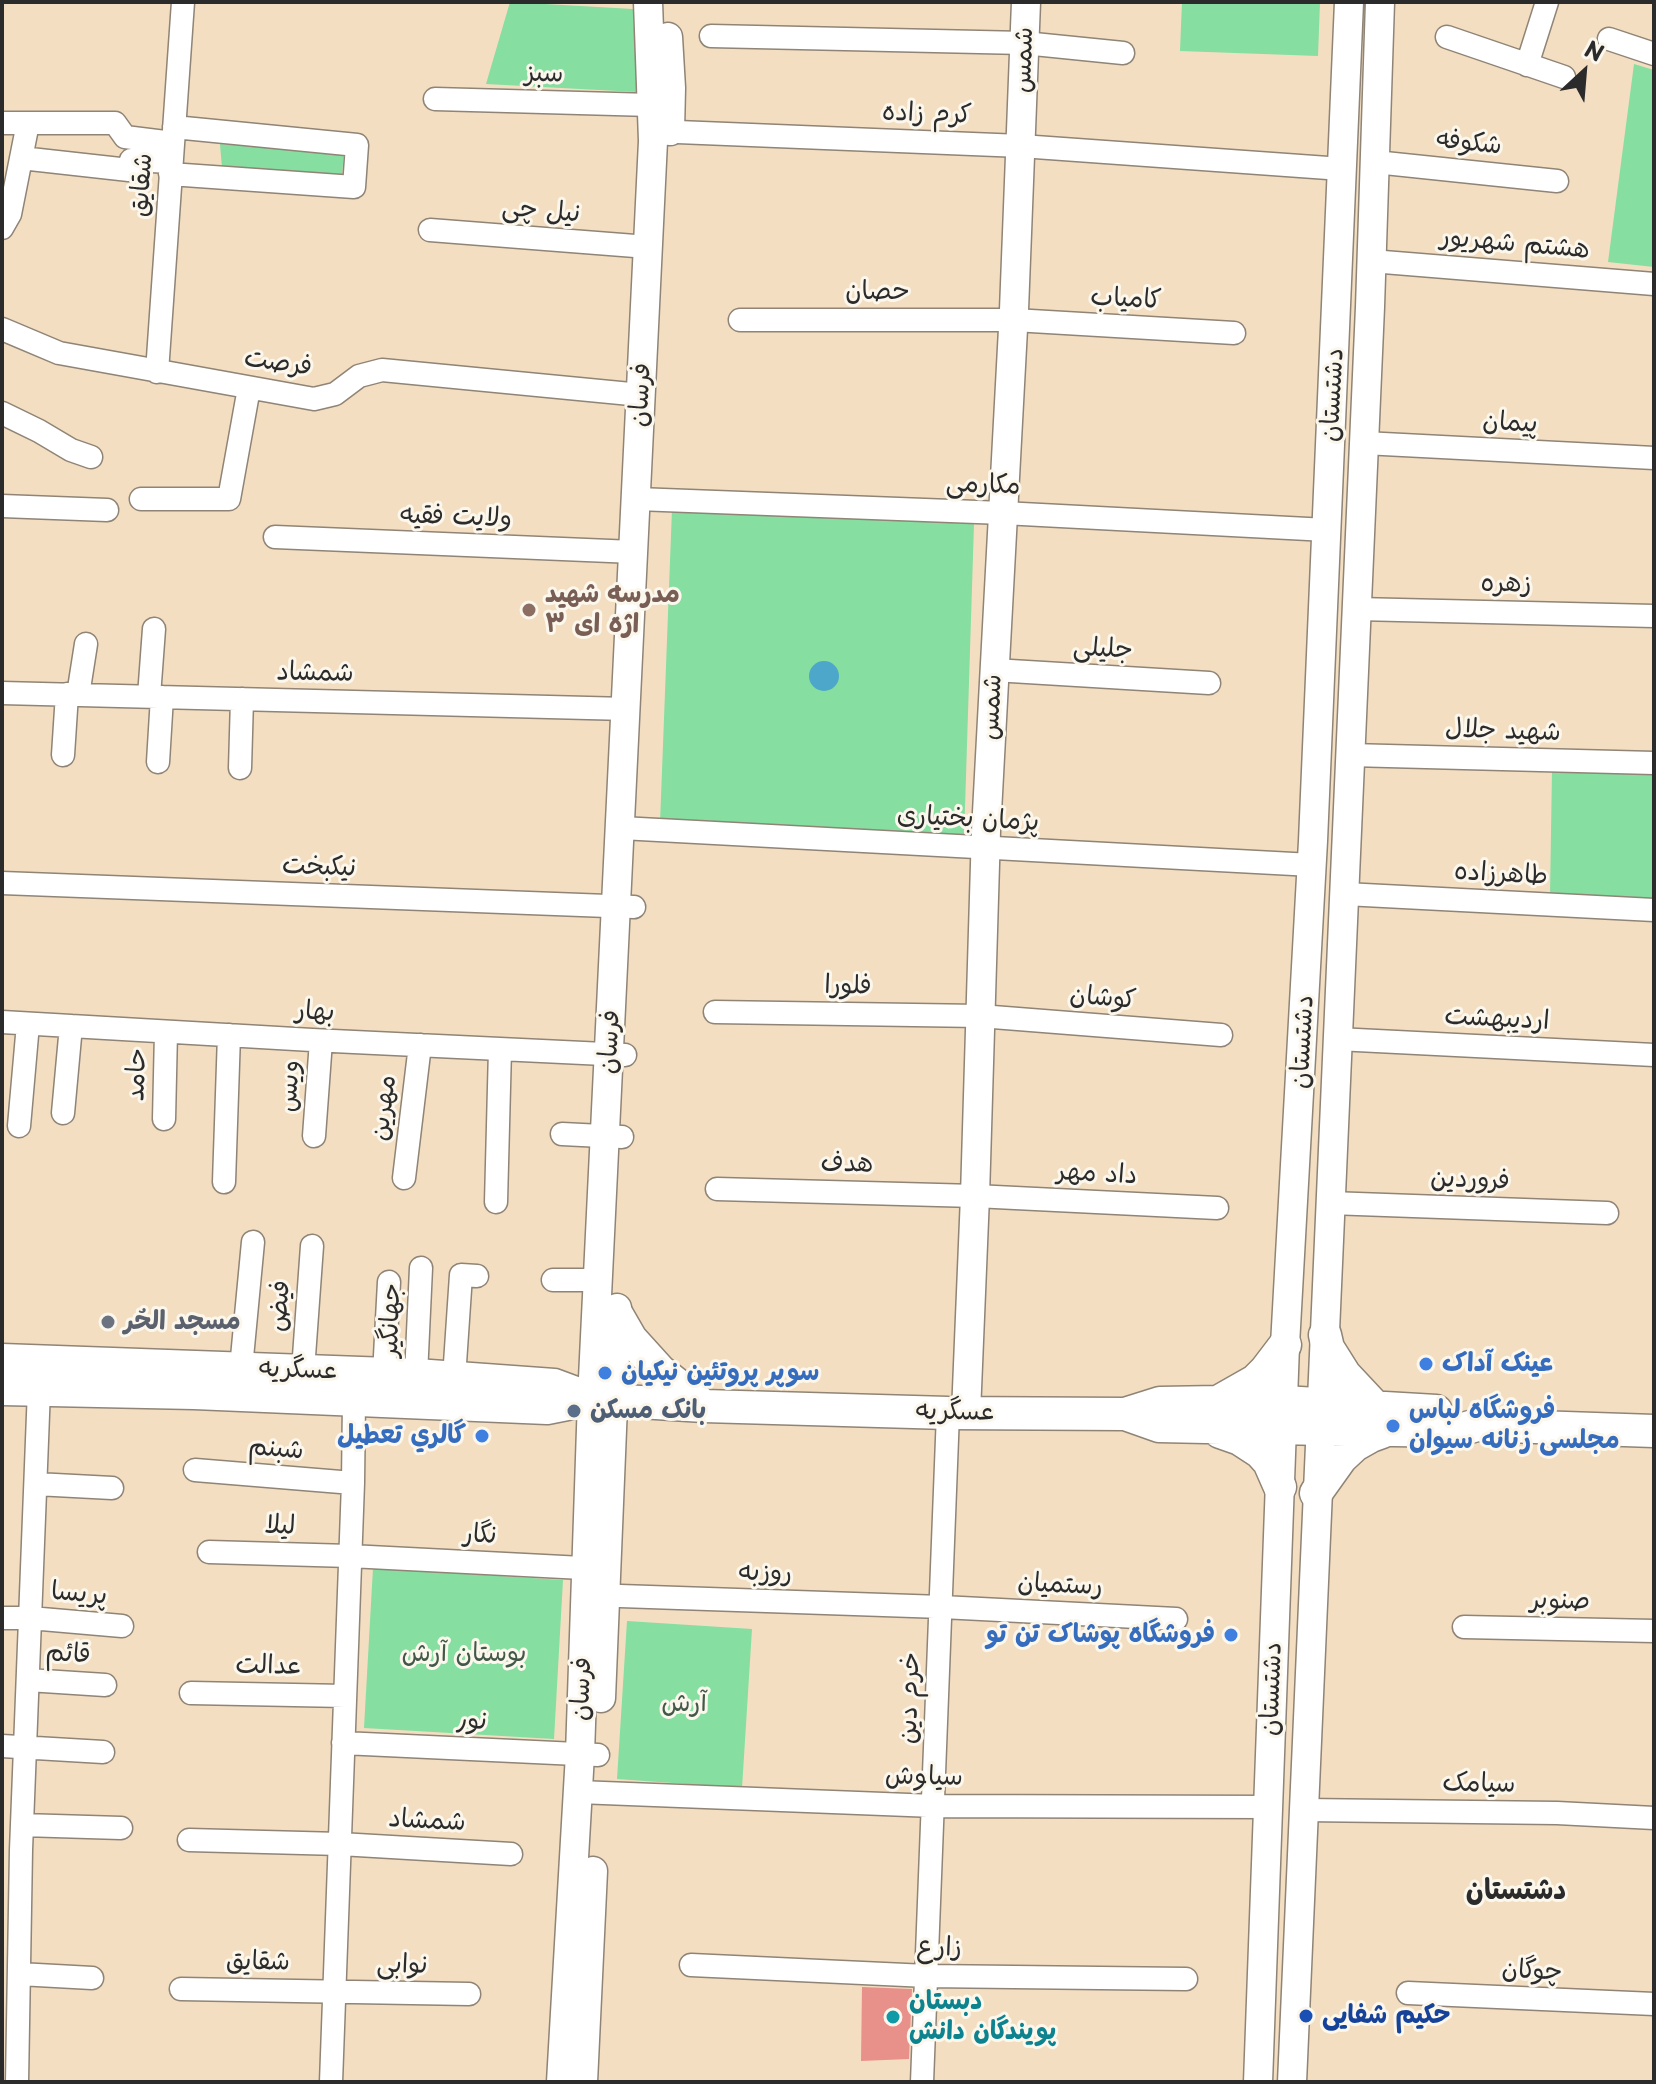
<!DOCTYPE html>
<meta charset="utf-8">
<style>
body{margin:0}
#map{position:relative;width:1656px;height:2084px;overflow:hidden;background:#f3dec1;font-family:"Playpen Sans",sans-serif}
canvas{display:block}
.frame{position:absolute;inset:0;border:4px solid #2b2b2b;pointer-events:none}
.north{position:absolute;left:1544px;top:32px;width:80px;height:80px;-webkit-text-stroke:6px #fbf7ec;paint-order:stroke;rotate:26deg;font-size:22px;font-weight:700;line-height:32px;text-align:center;color:#2b2b2b}
.north::after{content:'';display:block;margin:auto;width:28px;height:36px;background:#2b2b2b;clip-path:polygon(50% 0,100% 100%,50% 72%,0 100%)}
</style>
<div id="map">
<canvas width="1656" height="2084"></canvas>
<div class="frame"></div>
<div class="north">N</div>
</div>
<script>
const c = document.querySelector('canvas').getContext('2d');
c.lineJoin = 'round';
function fillPath(path, color) { c.fillStyle = color; c.fill(path, 'evenodd'); }
const shape = rows => new Path2D(rows.map(r => 'M' + r).join(''));
function trace(path, color, width, dash) { c.strokeStyle = color; c.lineWidth = width; c.lineCap = dash ? 'butt' : 'round'; c.setLineDash(dash || []); c.stroke(path); }
function write(font, color, halo, rows, align = 'center') {
  c.font = font + ' "Playpen Sans","Playpen Sans Arabic",sans-serif'; c.lineWidth = 6; c.setLineDash([]); c.textBaseline = 'middle'; c.strokeStyle = halo; c.fillStyle = color; for (const [text, x, y, turn = 0] of rows) {
    c.save(); c.translate(x, y); c.rotate((+turn || 0) * Math.PI / 180); c.textAlign = isNaN(turn) ? turn : align; if (halo) c.strokeText(text, 0, 0); c.fillText(text, 0, 0); c.restore();
  }
}
const green = shape([
 [510,2,633,9,637,92,486,84],
 [1182,2,1320,2,1318,56,1180,51],
 [1634,64,1654,70,1654,267,1608,262],
 [220,144,344,152,342,175,222,168],
 [672,509,974,524,964,839,660,823],
 [1552,770,1654,773,1654,901,1550,896],
 [373,1568,563,1580,554,1739,364,1728],
 [627,1621,752,1629,742,1788,617,1779]
]);
const water = shape([
 '809 676a15 15 0 1 1 30 0a15 15 0 1 1-30 0Z'
]);
const building = shape([
 [862,1987,912,1989,909,2059,861,2061]
]);
const minor = shape([
 [711,36,1024,43,1123,53],
 [1447,37,1564,77],
 [1609,39,1654,54],
 [1527,65,1547,2],
 [435,99,651,105],
 [2,123,115,123,125,137,173,143],
 [653,131,1021,146,1342,169],
 [21,158,129,170,131,160,171,162],
 [1375,162,1557,181],
 [170,174,354,187,357,145,174,127],
 [2,228,10,214,28,123],
 [430,230,648,247],
 [1371,261,1654,284],
 [740,320,1014,320,1234,333],
 [2,329,59,353,314,399,335,394,359,376,382,370,641,395],
 [157,372,183,2],
 [2,413,39,431,71,450,91,457],
 [1364,443,1654,458],
 [141,499,229,499,249,388],
 [637,499,1003,513,1327,530],
 [2,506,107,510],
 [275,537,634,552],
 [1357,609,1654,616],
 [994,670,1209,683],
 [2,693,627,709],
 [78,695,86,644],
 [149,696,154,629],
 [63,755,67,694],
 [1350,755,1654,763],
 [158,762,162,697],
 [240,768,242,699],
 [621,828,1312,865],
 [2,883,634,907],
 [1345,894,1654,910],
 [715,1012,980,1016,1221,1035],
 [2,1022,312,1040,625,1055],
 [1337,1039,1654,1055],
 [63,1113,71,1026],
 [164,1119,166,1032],
 [19,1126,28,1024],
 [562,1134,622,1137],
 [314,1136,321,1041],
 [404,1178,420,1045],
 [224,1182,229,1035],
 [717,1189,975,1196,1217,1208],
 [496,1202,500,1049],
 [1330,1203,1607,1213],
 [553,1280,599,1280],
 [241,1368,253,1242],
 [303,1370,312,1246],
 [384,1374,389,1282],
 [416,1375,421,1268],
 [454,1378,461,1275,477,1276],
 [195,1470,353,1483],
 [36,1484,112,1488],
 [209,1552,350,1556,602,1569],
 [591,1595,942,1607,1176,1619],
 [2,1618,30,1618,122,1626],
 [1464,1627,1654,1631],
 [28,1680,105,1685],
 [191,1693,345,1696],
 [343,1743,598,1755],
 [2,1746,103,1752],
 [578,1792,934,1806,1268,1807],
 [1304,1810,1557,1813,1654,1818],
 [22,1825,121,1828],
 [189,1840,340,1844,511,1854],
 [691,1965,927,1976,1186,1979],
 [19,1974,92,1978],
 [181,1989,469,1994],
 [1408,1993,1654,2004],
 [17,2082,21,1850,39,1389],
 [331,2082,353,1483,354,1401],
 [922,2082,948,1413]
]);
const tertiary = shape([
 [668,37,671,88,670,131],
 [966,1413,975,1196,986,831,1014,310,1026,2],
 [601,1698,617,1308],
 [561,2082,580,1754,592,1399,653,141,648,2],
 [583,2082,593,1871],
 [1258,2082,1285,1345,1313,841,1349,2],
 [1292,2082,1370,307,1380,2]
]);
const secondary = shape([
 [616,1313,631,1339,660,1371,704,1406],
 [1325,1335,1328,1348,1345,1375,1375,1407],
 [2,1360,416,1375,554,1385,589,1398],
 [2,1389,194,1393,547,1408,592,1399,704,1406,948,1413,1125,1414,1159,1426,1206,1427,1456,1431,1477,1425,1654,1431],
 [1218,1402,1255,1381,1266,1370,1285,1345],
 [1125,1414,1160,1403,1218,1402,1283,1402,1436,1411],
 [1220,1432,1240,1439,1260,1452,1269,1462,1280,1487],
 [1316,1493,1341,1458,1355,1445,1371,1436,1382,1432]
]);
const markers = [
 [529,610,8,"#8d6e63"],
 [108,1322,8,"#6b7280"],
 [1426,1364,8,"#3f7fe0"],
 [605,1373,8,"#3f7fe0"],
 [574,1411,8,"#5c6f8a"],
 [1393,1426,8,"#3f7fe0"],
 [482,1436,8,"#3f7fe0"],
 [1231,1635,8,"#3f7fe0"],
 [1306,2016,8,"#1a4fb4"],
 [893,2017,8,"#0f9aa8"]
];
const streetNames = [
 ["شمس",1024,60,-88],
 ["سبز",544,74,1],
 ["کرم زاده",927,114,2],
 ["شکوفه",1469,143,6],
 ["شقایق",142,185,-86],
 ["نیل چی",541,211,5],
 ["هشتم شهریور",1515,244,5],
 ["حصان",877,292],
 ["کامیاب",1126,299,3],
 ["فرصت",278,363,8],
 ["فرسان",641,395,-87],
 ["دشتستان",1333,395,-87],
 ["پیمان",1510,423,3],
 ["مکارمی",983,485,2],
 ["ولایت فقیه",456,517,2],
 ["زهره",1506,584,1],
 ["جلیلی",1103,649,3],
 ["شمشاد",315,673,1],
 ["شمس",992,707,-87],
 ["شهید جلال",1503,731,2],
 ["پژمان بختیاری",968,819,3],
 ["نیکبخت",319,867,2],
 ["طاهرزاده",1501,874,3],
 ["فلورا",848,986,1],
 ["کوشان",1103,998,5],
 ["بهار",315,1012,3],
 ["اردیبهشت",1497,1019,3],
 ["فرسان",610,1042,-87],
 ["دشتستان",1303,1042,-87],
 ["حامد",137,1075,-88],
 ["ویس",290,1086,-86],
 ["مهرین",384,1108,-83],
 ["هدف",847,1164,1],
 ["داد مهر",1097,1174,3],
 ["فروردین",1470,1180,2],
 ["فیض",280,1306,-86],
 ["جهانگیر",391,1320,-88],
 ["عسگریه",298,1370,2],
 ["عسگریه",955,1412,1],
 ["شبنم",276,1449,5],
 ["لیلا",280,1526,2],
 ["نگار",480,1535,3],
 ["روزبه",765,1573,2],
 ["رستمیان",1060,1585,3],
 ["پریسا",79,1594,5],
 ["صنوبر",1560,1601,1],
 ["قائم",68,1654,3],
 ["عدالت",269,1666,1],
 ["فرسان",582,1689,-88],
 ["دشتستان",1272,1689,-88],
 ["خرم دین",910,1698,-88],
 ["نور",472,1721,3],
 ["سیاوش",924,1777,1],
 ["سیامک",1479,1784,1],
 ["شمشاد",427,1821,3],
 ["زارع",939,1948,1],
 ["شقایق",258,1962,1],
 ["نوابی",402,1965,1],
 ["چوگان",1532,1971,3]
];
const educationNames = [
 ["مدرسه شهید",545,595],
 ["اژه ای ۳",545,625]
];
const worshipNames = [
 ["مسجد الحُر",124,1322]
];
const shopNames = [
 ["عینک آداک",1442,1364],
 ["سوپر پروتئین نیکیان",621,1373],
 ["فروشگاه لباس",1409,1411],
 ["مجلسی زنانه سیوان",1409,1441],
 ["گالري تعطيل",466,1436,"right"],
 ["فروشگاه پوشاک تن تو",1215,1635,"right"]
];
const serviceNames = [
 ["بانک مسکن",590,1411]
];
const parkNames = [
 ["بوستان آرش",464,1654],
 ["آرش",684,1704]
];
const cultureNames = [
 ["دبستان",909,2002],
 ["پویندگان دانش",909,2032]
];
const transitNames = [
 ["حکیم شفایی",1322,2016]
];
const neighbourhoodNames = [
 ["دشتستان",1516,1891]
];
fillPath(green, '#86dea1');
fillPath(water, '#4ca7ca');
fillPath(building, '#e8918b');
trace(minor, '#8f8476', 25);
trace(tertiary, '#8f8476', 31);
trace(secondary, '#8f8476', 35);
trace(minor, '#fff', 22);
trace(tertiary, '#fff', 28);
trace(secondary, '#fff', 32);
for (const [x, y, r, color] of markers) { const dot = new Path2D(); dot.arc(x, y, r, 0, 2 * Math.PI); c.fillStyle = color; c.fill(dot); trace(dot, '#fbf7ec', 3); }
write('26px', '#2b2b2b', '#fbf7ec', streetNames);
write('bold 26px', '#785e54', '#fbf7ec', educationNames, 'left');
write('bold 26px', '#5b616d', '#fbf7ec', worshipNames, 'left');
write('bold 26px', '#366cbe', '#fbf7ec', shopNames, 'left');
write('bold 26px', '#4e5e75', '#fbf7ec', serviceNames, 'left');
write('26px', '#425848', '#fbf7ec', parkNames);
write('bold 26px', '#0d838f', '#fbf7ec', cultureNames, 'left');
write('bold 26px', '#164399', '#fbf7ec', transitNames, 'left');
write('bold 28px', '#2b2b2b', '#fbf7ec', neighbourhoodNames);
</script>
